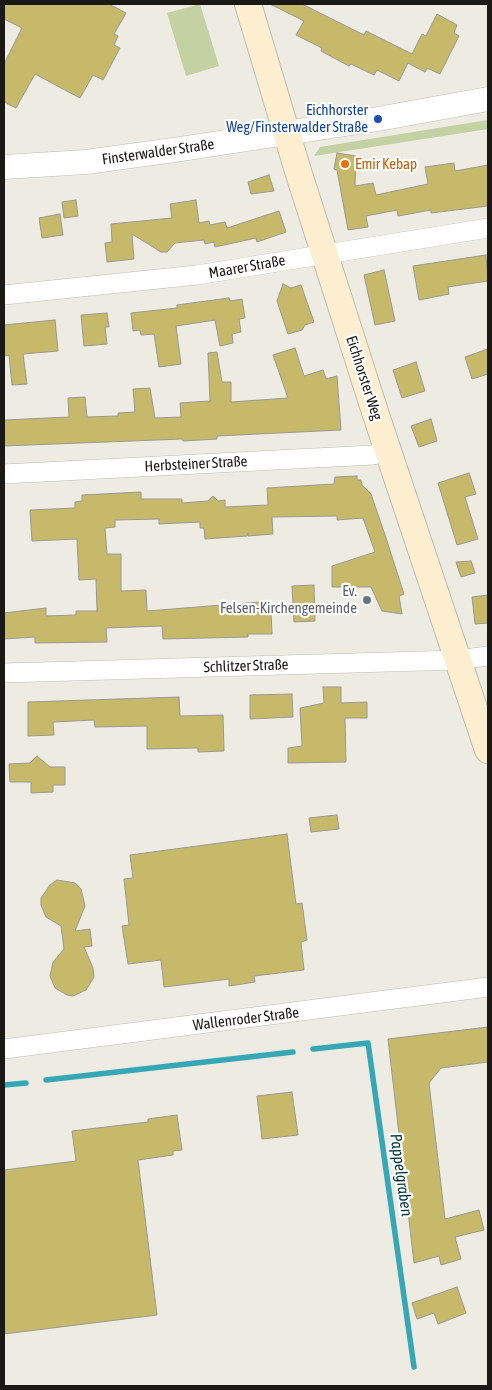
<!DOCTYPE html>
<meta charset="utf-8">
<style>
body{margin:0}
#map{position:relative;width:492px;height:1390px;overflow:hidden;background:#edebe2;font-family:"Asap Condensed",sans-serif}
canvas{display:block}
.frame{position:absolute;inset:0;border:5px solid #1a1916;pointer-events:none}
</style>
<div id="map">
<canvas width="492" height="1390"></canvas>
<div class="frame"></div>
</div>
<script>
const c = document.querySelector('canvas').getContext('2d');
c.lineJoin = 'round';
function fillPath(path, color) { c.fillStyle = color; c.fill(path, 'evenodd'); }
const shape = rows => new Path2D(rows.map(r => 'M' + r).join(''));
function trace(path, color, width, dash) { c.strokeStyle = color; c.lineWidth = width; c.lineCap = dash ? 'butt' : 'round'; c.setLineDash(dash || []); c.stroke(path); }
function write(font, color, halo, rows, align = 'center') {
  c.font = font + ' "Asap Condensed",sans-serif'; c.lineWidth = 4.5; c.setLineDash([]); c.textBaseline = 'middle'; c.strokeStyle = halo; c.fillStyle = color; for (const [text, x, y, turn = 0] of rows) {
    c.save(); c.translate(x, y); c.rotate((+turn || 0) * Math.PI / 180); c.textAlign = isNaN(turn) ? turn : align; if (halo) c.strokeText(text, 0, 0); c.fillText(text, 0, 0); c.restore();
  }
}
const green = shape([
 [200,4,219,66,186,76,167,13],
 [488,120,488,129,314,156,320,147]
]);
const stream = shape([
 [313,1049,368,1043,414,1367],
 [46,1080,293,1052],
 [4,1085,26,1083]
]);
const building = shape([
 [4,4,109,4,126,13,114,34,118,36,114,45,120,48,103,80,93,75,80,98,35,74,16,108,4,102,4,64,22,28,4,19,4,4],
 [270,4,302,4,364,35,366,31,412,54,422,34,426,36,437,14,457,25,454,33,459,36,440,74,427,68,425,72,408,63,399,81,377,70,374,75,351,64,349,66,321,51,322,48,296,35,304,21,270,4],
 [337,153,356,156,355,186,373,183,376,195,428,184,425,167,454,163,455,171,488,165,488,206,431,213,431,210,398,216,397,210,366,216,368,227,348,230,337,170,334,169,337,153],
 [269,175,274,191,251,194,248,182,269,175],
 [76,200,78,216,64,218,62,202,76,200],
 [196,200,199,223,209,221,210,225,225,222,227,228,279,211,286,232,257,242,256,238,215,247,214,242,205,244,204,240,175,243,167,252,161,252,132,234,134,259,107,262,105,243,112,242,111,224,172,218,170,204,196,200],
 [60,214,63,235,42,238,39,218,60,214],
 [486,255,488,281,448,287,449,294,419,300,413,266,486,255],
 [384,270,395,321,375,325,364,275,384,270],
 [283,284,291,288,301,285,314,322,305,325,302,330,288,334,277,301,283,284],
 [229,298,230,301,242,299,245,318,239,319,241,332,232,334,233,343,220,346,215,320,176,326,181,364,159,367,154,334,141,335,140,330,133,331,131,313,177,308,177,305,229,298],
 [107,313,109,327,105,327,107,344,84,346,81,315,107,313],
 [55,320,58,351,23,354,27,384,12,385,9,355,4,356,4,325,55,320],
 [295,348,304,376,323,370,326,379,337,376,341,430,217,436,217,439,183,441,182,439,4,446,4,420,69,417,68,398,85,397,87,417,118,416,118,413,135,412,133,389,150,388,155,418,181,417,180,403,210,401,208,353,217,352,222,382,231,382,231,402,288,398,273,355,295,348],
 [488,349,488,374,472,379,465,357,488,349],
 [416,362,425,391,402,398,393,370,416,362],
 [431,419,437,441,419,447,411,426,431,419],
 [469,473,476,494,465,497,478,539,457,545,438,483,469,473],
 [357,476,357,480,361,480,362,485,371,494,386,538,404,594,399,596,402,614,382,611,371,587,332,587,332,566,375,552,363,518,337,520,337,516,272,517,273,534,248,536,248,533,247,536,205,539,204,528,200,528,200,522,159,524,159,519,115,520,115,527,105,528,107,554,121,554,121,591,146,590,147,611,260,602,261,611,271,611,272,634,248,634,248,637,163,639,162,626,106,628,107,642,35,643,35,637,4,639,4,613,46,608,46,616,76,615,76,611,97,611,96,579,79,580,77,539,32,541,30,510,75,508,75,502,82,501,82,495,141,492,141,499,182,499,182,503,208,501,213,496,218,501,225,500,225,507,268,505,267,488,334,484,335,477,357,476],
 [471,561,475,573,461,577,456,562,471,561],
 [314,585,315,621,294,622,292,586,314,585],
 [488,595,488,623,475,624,472,597,488,595],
 [323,687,341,687,341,703,367,702,367,718,345,718,346,762,288,763,288,748,302,746,300,708,324,703,323,687],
 [292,694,293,717,250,719,250,695,292,694],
 [179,697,180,716,223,715,224,751,198,752,198,748,147,749,147,726,95,727,94,720,53,722,54,735,28,736,28,702,179,697],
 [37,756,50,767,65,767,65,785,53,785,53,792,31,793,31,782,10,782,9,764,30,763,37,756],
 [337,815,339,829,311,832,309,818,337,815],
 [287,834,296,904,302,903,307,940,301,942,304,970,254,976,255,982,229,986,229,979,164,987,161,960,128,964,122,926,129,925,124,879,133,878,130,855,287,834],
 [57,880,75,883,81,889,85,906,75,931,90,929,92,946,84,947,93,968,94,977,86,990,73,996,67,995,55,988,50,976,53,962,64,949,61,926,46,917,41,905,41,898,50,885,57,880],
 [488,1027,488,1062,441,1068,429,1083,445,1219,479,1210,484,1230,455,1237,461,1259,441,1265,439,1256,414,1263,388,1039,488,1027],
 [292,1092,298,1135,262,1139,257,1096,292,1092],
 [177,1115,182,1150,173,1151,173,1155,138,1160,157,1315,4,1334,4,1170,76,1161,72,1131,148,1122,148,1119,177,1115],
 [457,1287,466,1313,438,1324,434,1313,417,1319,412,1303,457,1287]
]);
const minor = shape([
 [4,295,197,275,488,228],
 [4,474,373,455,387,450],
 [4,673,457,660,488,656],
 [4,1049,488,987]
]);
const tertiary = shape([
 [4,167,86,162,174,150,378,119,488,99]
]);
const secondary = shape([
 [248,4,298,171,376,415,488,750]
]);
const markers = [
 [378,119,5,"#1a4fb4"],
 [345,164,5,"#e8710a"],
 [367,600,5,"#6b7280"]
];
const transitNames = [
 ["Eichhorster",368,110],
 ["Weg/Finsterwalder Straße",368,127]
];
const streetNames = [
 ["Finsterwalder Straße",158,152,-8],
 ["Maarer Straße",247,267,-10],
 ["Eichhorster Weg",364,378,72],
 ["Herbsteiner Straße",196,464,-3],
 ["Schlitzer Straße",246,666,-2],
 ["Wallenroder Straße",246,1019,-7]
];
const foodNames = [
 ["Emir Kebap",355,164]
];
const worshipNames = [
 ["Ev.",357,591],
 ["Felsen-Kirchengemeinde",357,608]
];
const waterNames = [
 ["Pappelgraben",401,1175,82]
];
fillPath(green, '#c3d1a3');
trace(stream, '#35a7b5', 5.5);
fillPath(building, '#c6b96a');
trace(building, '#9a9991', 1);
trace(minor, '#bdbcb3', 20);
trace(tertiary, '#bdbcb3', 25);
trace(secondary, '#bdbcb3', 28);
trace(minor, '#fff', 19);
trace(tertiary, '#fff', 24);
trace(secondary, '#fceecf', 26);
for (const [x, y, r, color] of markers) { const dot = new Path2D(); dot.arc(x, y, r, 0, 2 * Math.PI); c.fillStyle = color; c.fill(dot); trace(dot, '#fff', 2); }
write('15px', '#164399', '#fff', transitNames, 'right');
write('15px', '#1a1916', '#fff', streetNames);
write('15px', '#c56008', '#fff', foodNames, 'left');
write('15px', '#5b616d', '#fff', worshipNames, 'right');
write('italic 16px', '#00353b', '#fff', waterNames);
</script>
